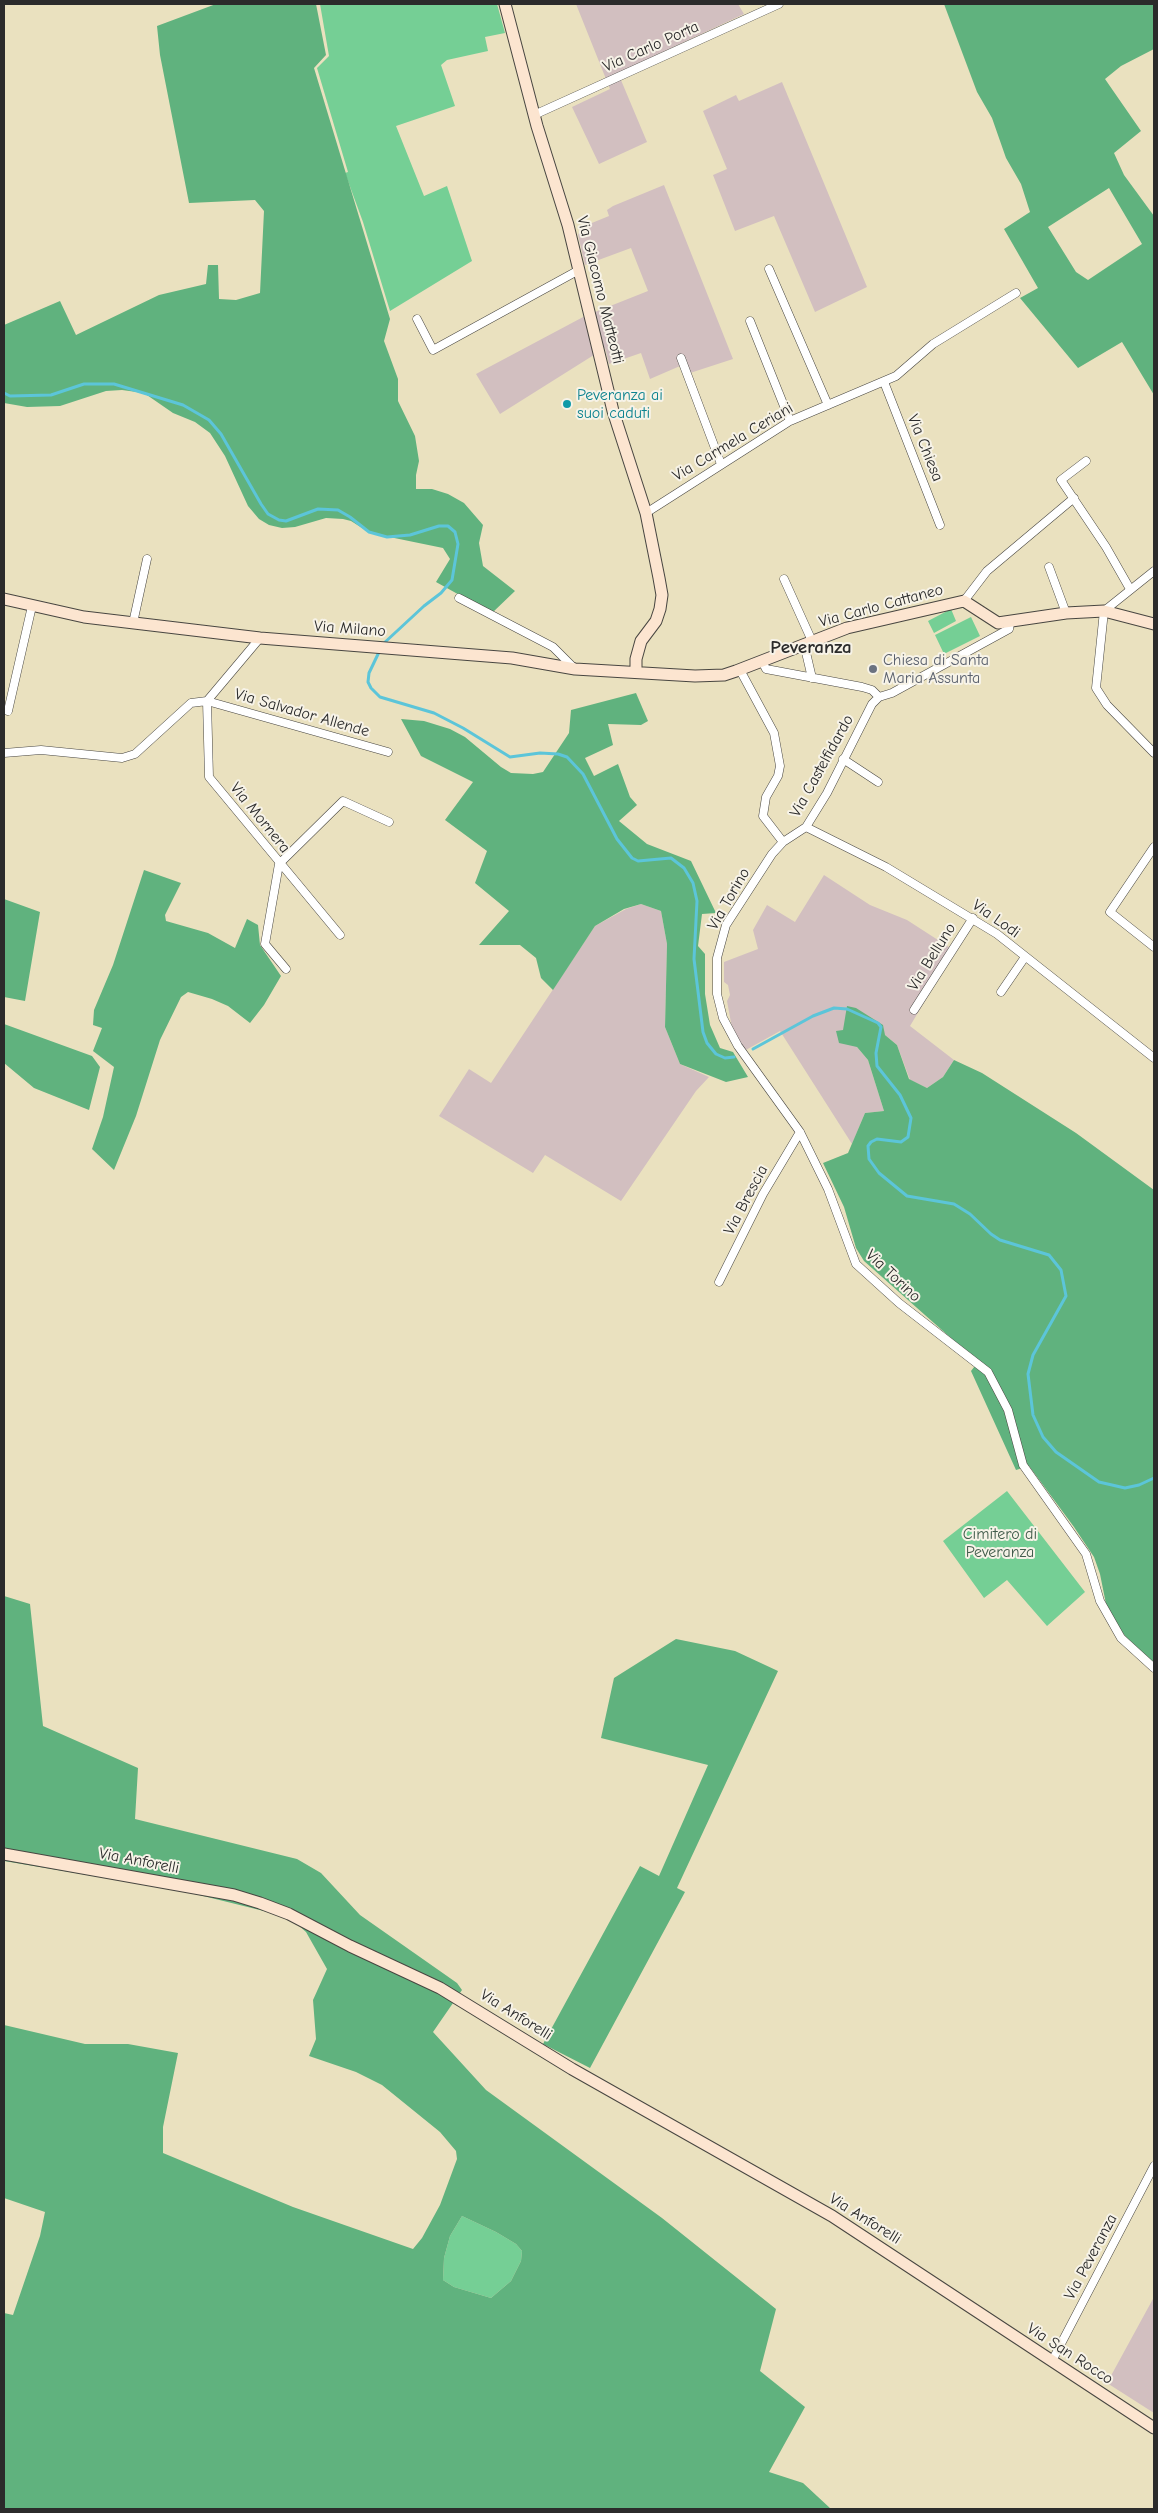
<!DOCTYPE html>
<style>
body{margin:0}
#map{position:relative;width:1158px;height:2513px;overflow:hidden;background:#eae1bf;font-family:"Comic Neue",sans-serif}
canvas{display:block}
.frame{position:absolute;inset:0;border:5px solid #2b2b2b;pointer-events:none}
</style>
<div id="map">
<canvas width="1158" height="2513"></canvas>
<div class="frame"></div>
</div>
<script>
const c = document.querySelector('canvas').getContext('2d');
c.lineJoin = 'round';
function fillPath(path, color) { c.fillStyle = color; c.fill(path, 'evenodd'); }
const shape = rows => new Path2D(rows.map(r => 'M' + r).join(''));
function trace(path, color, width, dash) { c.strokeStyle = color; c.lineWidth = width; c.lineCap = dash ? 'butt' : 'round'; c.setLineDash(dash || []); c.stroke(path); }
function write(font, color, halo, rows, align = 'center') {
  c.font = font + ' "Comic Neue",sans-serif'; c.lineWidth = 4; c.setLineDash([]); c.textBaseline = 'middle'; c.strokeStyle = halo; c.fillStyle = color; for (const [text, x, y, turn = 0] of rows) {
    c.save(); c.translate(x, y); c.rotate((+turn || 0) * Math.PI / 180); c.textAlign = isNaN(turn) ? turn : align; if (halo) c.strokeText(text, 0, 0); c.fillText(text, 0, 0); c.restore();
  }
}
const industrial = shape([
 [576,4,738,4,744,14,618,73,647,142,599,164,572,107,610,89],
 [782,82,867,287,815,312,774,216,735,231,713,175,727,169,703,111,736,95,739,101],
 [664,185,733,359,690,373,687,363,650,379,641,353,609,364,605,348,500,414,476,374,585,316,648,291,631,248,585,265,578,235,582,227,609,216,607,210,613,206],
 [824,875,870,905,907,920,955,951,910,1026,954,1060,943,1077,927,1088,910,1080,897,1045,885,1035,857,1047,868,1060,884,1111,865,1113,852,1144,780,1031,744,1051,732,1028,727,1001,730,995,728,985,724,982,724,962,758,949,753,930,767,905,795,922],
 [641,904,661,911,667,944,665,1027,680,1064,709,1077,696,1091,621,1201,545,1155,533,1173,439,1116,469,1069,491,1083,595,926,626,909],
 [1154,2297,1154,2413,1107,2383]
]);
const green = shape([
 [320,4,497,4,505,33,485,37,488,51,447,60,441,65,455,106,396,126,424,196,447,186,472,261,390,311,363,222,345,173,348,172,317,68,329,56],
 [951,609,956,621,934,633,928,621],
 [971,617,980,636,944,654,935,635],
 [1007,1491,1085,1592,1047,1626,1007,1580,984,1598,943,1541],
 [462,2216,496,2232,516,2244,522,2251,521,2261,511,2281,491,2298,454,2287,443,2280,444,2258,450,2236]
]);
const forest = shape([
 [216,4,316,4,326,55,314,68,390,319,384,341,398,379,398,401,415,436,419,461,416,475,416,489,432,489,448,494,464,503,483,525,479,543,483,566,515,591,492,613,436,582,450,559,443,548,370,533,351,521,343,519,326,518,295,527,282,528,269,525,259,519,248,506,225,456,210,433,195,422,173,413,144,393,122,390,106,391,60,406,27,407,4,403,4,325,60,301,76,335,159,295,206,284,208,265,218,265,219,299,236,300,260,293,264,211,255,200,189,203,160,55,157,26],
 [944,4,1154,4,1154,49,1121,66,1105,79,1141,131,1114,153,1124,175,1154,216,1154,395,1122,342,1078,368,1020,298,1038,288,1004,229,1030,212,1021,184,1006,158,992,118,977,92],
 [1109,188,1142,244,1088,280,1076,272,1048,227],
 [636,693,648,721,641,725,608,724,613,745,585,758,594,776,618,764,630,797,637,805,619,821,647,844,691,861,716,913,702,914,698,946,705,954,705,994,710,1025,720,1048,733,1052,748,1077,726,1082,680,1064,665,1027,667,944,661,911,641,904,624,909,595,926,553,990,541,978,536,958,520,945,479,945,509,911,475,883,487,851,445,820,473,782,421,756,401,719,424,721,450,729,465,737,501,767,511,773,533,774,543,772,569,733,571,710],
 [144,870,181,883,165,915,166,921,208,933,235,948,247,919,258,925,260,945,281,976,264,1005,250,1023,228,1006,212,999,188,992,181,997,160,1040,136,1116,114,1170,92,1149,103,1117,114,1067,93,1051,102,1028,93,1025,94,1010,113,965],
 [4,899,40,912,25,1001,4,997],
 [847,1006,856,1008,883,1025,885,1035,897,1045,909,1079,927,1088,943,1077,954,1060,982,1073,1076,1133,1154,1190,1154,1663,1126,1637,1116,1624,1106,1604,1100,1574,1094,1557,1074,1527,1029,1466,1016,1470,971,1371,978,1362,864,1261,856,1248,844,1207,823,1163,848,1153,865,1113,884,1111,868,1060,857,1047,839,1043,836,1031,843,1030],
 [4,1024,92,1056,100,1067,89,1110,34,1088,4,1063],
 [4,1596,30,1604,43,1726,138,1768,135,1819,297,1859,321,1873,360,1915,457,1983,462,1990,433,2032,486,2090,662,2218,776,2309,760,2371,805,2407,769,2472,803,2483,831,2509,4,2509,4,2313,13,2315,40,2236,45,2212,4,2198,4,2025,85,2044,128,2044,178,2053,163,2127,163,2153,293,2207,413,2249,422,2238,440,2205,457,2159,456,2151,440,2132,382,2085,356,2072,309,2056,316,2039,313,2000,327,1969,306,1932,296,1923,276,1914,183,1891,4,1861],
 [462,2216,496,2232,516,2244,522,2251,521,2261,511,2281,491,2298,454,2287,443,2280,444,2258,450,2236],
 [676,1639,735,1651,778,1671,677,1888,685,1892,590,2068,543,2044,640,1866,659,1876,708,1765,601,1738,614,1678]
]);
const stream = shape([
 [4,393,10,396,51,395,84,384,114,384,183,405,209,420,221,434,261,504,268,514,279,520,286,521,318,509,338,510,350,517,369,532,387,537,410,535,439,526,448,526,455,532,458,544,452,580,441,593,424,606,383,644],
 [380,650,369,673,368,682,371,688,380,697,434,713,463,728,510,757,540,753,558,754,567,757,583,774,617,839,632,858,638,861,671,858,684,868,693,883,697,901,694,959,703,1032,707,1043,716,1054,725,1058,734,1057],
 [753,1049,813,1016,834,1008,847,1009,878,1023,881,1027,876,1053,877,1066,900,1095,911,1118,908,1137,901,1142,877,1139,871,1142,868,1146,869,1159,879,1173,907,1196,954,1204,970,1214,991,1234,1000,1240,1049,1255,1061,1270,1066,1296,1033,1355,1028,1374,1033,1415,1043,1437,1056,1452,1099,1482,1125,1488,1139,1485,1154,1478]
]);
const street = shape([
 [534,115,779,4],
 [769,269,828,405],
 [417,319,433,350,579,270],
 [750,321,790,421],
 [681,358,721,464],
 [884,382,940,525],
 [1086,461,1061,480,1106,547,1130,589],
 [646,513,790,421,896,376,933,344,1016,293],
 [1049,567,1066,613],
 [1154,571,1104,611,1096,688,1107,705,1154,753],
 [784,579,812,641],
 [459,598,553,647,575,669],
 [964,601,987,571,1074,498],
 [133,623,147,559],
 [1010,623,1009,629,892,693,879,697,872,704,827,793,806,827,783,842,772,854,726,925,717,958,717,994,723,1018,738,1046,800,1132,828,1189,856,1264,899,1303,988,1372,1008,1410,1023,1465,1086,1554,1100,1601,1121,1638,1154,1668],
 [804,644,812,678],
 [762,661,766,669,862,687,872,690,879,697],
 [740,670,774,733,780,766,778,776,766,797,763,816,783,842],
 [207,701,209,777,340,935],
 [207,701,260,638],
 [8,711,32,606],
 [4,753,41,750,122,758,135,754,191,703,207,701,388,752],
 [843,759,878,782],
 [806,827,886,867,997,934,1154,1058],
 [1154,847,1110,912,1154,947],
 [286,969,265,944,279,864,343,801,389,822],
 [1001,992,1025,957],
 [914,1010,973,918],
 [719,1282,763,1194,800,1132],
 [1052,2361,1154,2166]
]);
const secondary = shape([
 [505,4,537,126,568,225,613,411,646,513,659,578,662,595,660,609,656,621,641,641,636,659,636,672],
 [4,599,84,617,260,638,512,658,575,669,695,676,724,675,736,671,847,628,964,601,998,623,1066,613,1104,611,1154,624],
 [4,1854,234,1895,260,1903,289,1914,350,1946,440,1988,572,2069,832,2216,1154,2428]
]);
const markers = [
 [567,404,5,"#0f9aa8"],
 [873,669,5,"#6b7280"]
];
const streetNames = [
 ["Via Carlo Porta",651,47,-24],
 ["Via Giacomo Matteotti",600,290,76],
 ["Via Carmela Ceriani",733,442,-31],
 ["Via Chiesa",925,448,68],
 ["Via Carlo Cattaneo",881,606,-15],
 ["Via Milano",350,629,4],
 ["Via Salvador Allende",302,713,16],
 ["Via Castelfidardo",822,766,-61],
 ["Via Mornera",260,818,51],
 ["Via Torino",729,899,-60],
 ["Via Lodi",996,919,35],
 ["Via Belluno",932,957,-58],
 ["Via Brescia",746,1200,-62],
 ["Via Torino",893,1276,43],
 ["Via Anforelli",139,1861,11],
 ["Via Anforelli",516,2015,32],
 ["Via Anforelli",865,2219,32],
 ["Via Peveranza",1091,2257,-62],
 ["Via San Rocco",1070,2354,33]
];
const cultureNames = [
 ["Peveranza ai",577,395],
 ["suoi caduti",577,413]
];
const worshipNames = [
 ["Chiesa di Santa",883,660],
 ["Maria Assunta",883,678]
];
const parkNames = [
 ["Cimitero di",1000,1534],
 ["Peveranza",1000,1552]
];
const quarterNames = [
 ["Peveranza",811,648]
];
fillPath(industrial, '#d2bfc0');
fillPath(green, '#75cf95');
fillPath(forest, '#60b27e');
trace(stream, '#5cc5d9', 3);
trace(street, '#484641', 9);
trace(secondary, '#484641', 13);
trace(street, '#fff', 8);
trace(secondary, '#fce5d0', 11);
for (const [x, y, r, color] of markers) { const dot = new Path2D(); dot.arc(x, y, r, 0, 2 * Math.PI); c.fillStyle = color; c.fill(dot); trace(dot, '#f7f3e8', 2); }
write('16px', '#2b2b2b', '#f7f3e8', streetNames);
write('16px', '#0d838f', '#f7f3e8', cultureNames, 'left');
write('16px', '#5b616d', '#f7f3e8', worshipNames, 'left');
write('16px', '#415c4b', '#f7f3e8', parkNames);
write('bold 19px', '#2b2b2b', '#f7f3e8', quarterNames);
</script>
